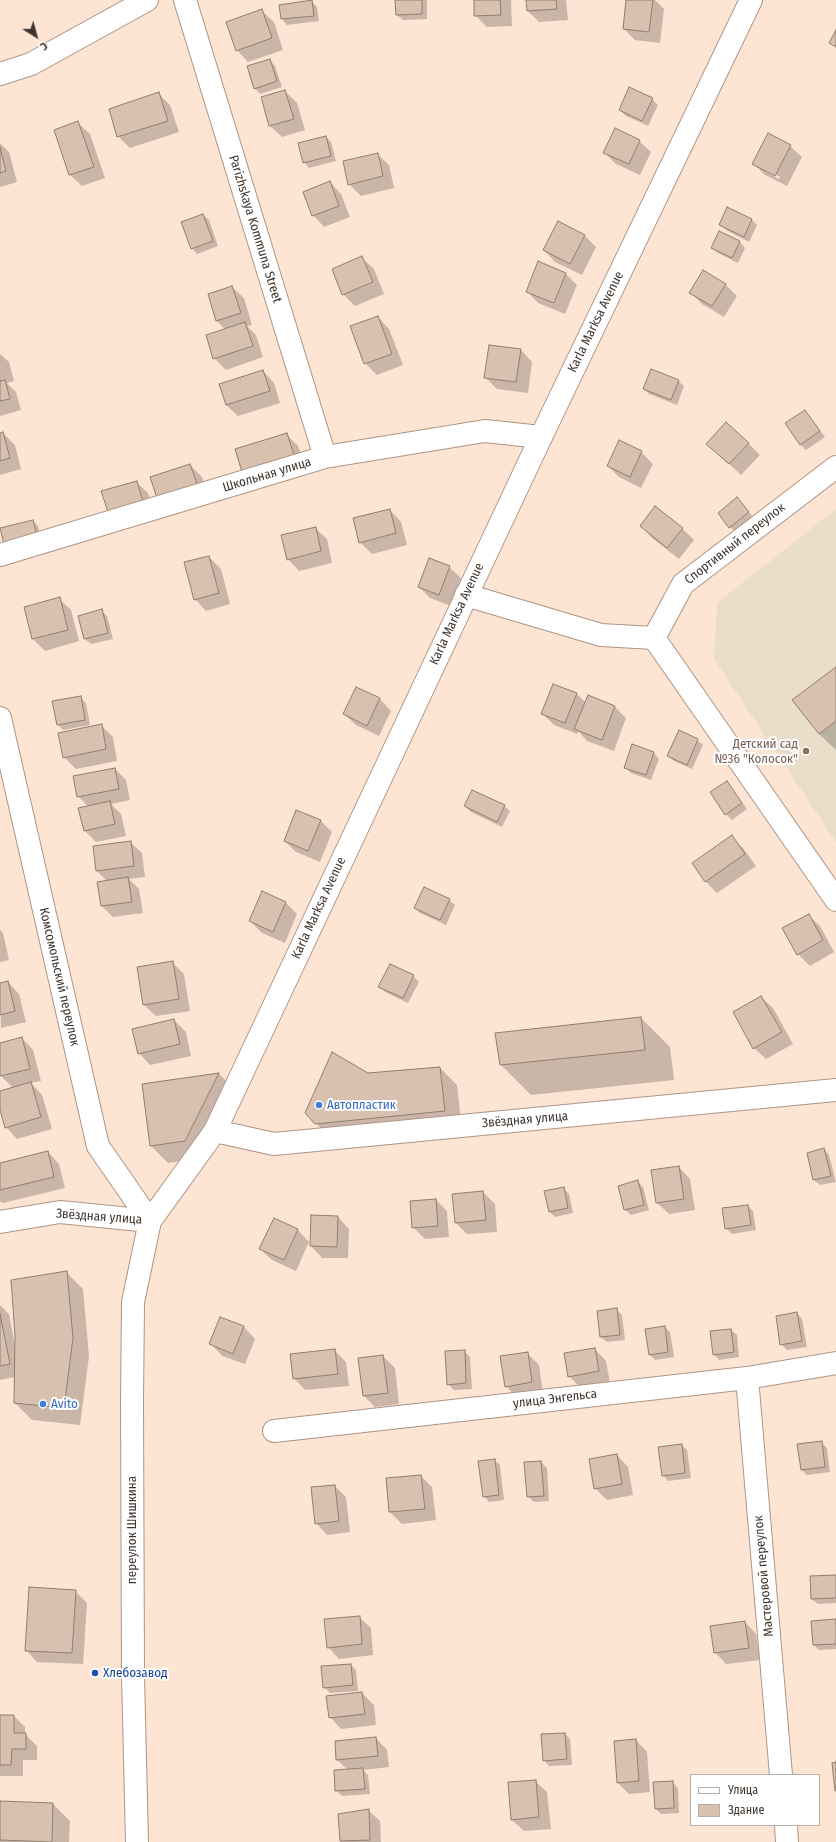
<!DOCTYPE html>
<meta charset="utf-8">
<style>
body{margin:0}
#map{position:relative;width:836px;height:1842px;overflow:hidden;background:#fde4d3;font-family:"Fira Sans Condensed",sans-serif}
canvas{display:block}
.legend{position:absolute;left:690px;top:1774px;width:130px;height:52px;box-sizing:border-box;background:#fff;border:1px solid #b2aeab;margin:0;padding:5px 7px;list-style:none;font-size:12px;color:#3e342e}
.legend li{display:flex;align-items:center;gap:8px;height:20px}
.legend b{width:20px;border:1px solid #b2aeab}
.north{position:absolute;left:16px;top:16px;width:40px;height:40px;-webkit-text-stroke:3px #fff;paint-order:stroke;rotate:143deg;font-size:11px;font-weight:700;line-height:16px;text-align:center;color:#3e342e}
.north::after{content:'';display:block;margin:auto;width:14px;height:18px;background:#3e342e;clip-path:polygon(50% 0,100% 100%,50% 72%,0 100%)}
</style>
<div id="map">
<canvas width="836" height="1842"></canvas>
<ul class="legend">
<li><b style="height:5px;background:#fff"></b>Улица</li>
<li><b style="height:11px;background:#d8c2af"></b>Здание</li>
</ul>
<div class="north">С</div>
</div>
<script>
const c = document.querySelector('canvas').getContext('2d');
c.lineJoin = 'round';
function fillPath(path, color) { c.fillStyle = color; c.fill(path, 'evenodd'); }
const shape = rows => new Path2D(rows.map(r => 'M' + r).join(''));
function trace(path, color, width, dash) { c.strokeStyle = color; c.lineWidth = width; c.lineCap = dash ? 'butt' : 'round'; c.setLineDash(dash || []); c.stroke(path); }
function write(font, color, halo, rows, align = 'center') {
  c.font = font + ' "Fira Sans Condensed",sans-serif'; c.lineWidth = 4; c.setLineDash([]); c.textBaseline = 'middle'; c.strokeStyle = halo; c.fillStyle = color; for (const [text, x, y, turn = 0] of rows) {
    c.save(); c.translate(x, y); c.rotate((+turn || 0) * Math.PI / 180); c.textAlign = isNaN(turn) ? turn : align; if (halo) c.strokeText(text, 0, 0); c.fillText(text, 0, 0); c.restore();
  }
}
const education = shape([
 [836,509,836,842,714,659,717,603]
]);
const shadow = shape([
 [396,0,427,0,427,19,403,20,397,15],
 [475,0,511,0,512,26,487,27,475,15],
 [527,0,566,0,568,20,539,22,528,11],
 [627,0,655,0,664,9,660,43,635,40,624,29],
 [311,1,317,7,319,21,287,25,282,19,280,5],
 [262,11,274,22,283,50,248,62,237,50],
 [270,60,275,66,282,87,260,94,255,88],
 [630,89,652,99,658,105,648,126,626,116,620,110],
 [285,91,297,103,305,130,282,137,270,126],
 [159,94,170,105,179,132,130,148,118,136],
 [78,123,90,134,105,178,82,186,70,175,55,131],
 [326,137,331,142,336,161,309,168,304,162],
 [639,141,651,152,640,175,616,164,605,153],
 [0,143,9,152,17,182,0,187],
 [790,146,802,157,787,186,765,175,753,163],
 [766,170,780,177,779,179,766,172],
 [377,154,389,165,394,188,361,196,349,184],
 [330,182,341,194,350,217,324,227,313,215],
 [203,215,209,220,218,246,197,254,192,248],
 [752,220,757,225,749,242,726,230,720,224],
 [558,222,585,236,596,247,582,275,555,262,544,250],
 [720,232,740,242,745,248,738,263,718,253,712,248],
 [362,258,374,269,384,294,355,306,343,294],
 [539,263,566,274,577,285,565,314,538,303,527,291],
 [725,284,737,296,724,317,702,304,691,293],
 [232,287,244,298,252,325,247,326,256,335,263,357,226,370,214,358,226,330,217,321,209,295],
 [378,317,389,329,403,365,377,375,365,363],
 [521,350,532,362,528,393,497,389,485,377],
 [0,354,9,362,14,381,7,383,16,392,21,410,0,416],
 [263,371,274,383,280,403,238,416,226,405],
 [678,381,684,386,677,405,649,394,644,389],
 [805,411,825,437,806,450,800,444],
 [3,433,15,445,21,469,0,475,0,434],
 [287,435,298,446,305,467,243,471],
 [748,443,760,455,741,475,719,455],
 [641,452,653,464,641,488,619,477,608,466],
 [190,465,202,477,209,499,170,512],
 [136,482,148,493,155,516,121,526],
 [742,504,754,518,736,532,730,527],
 [390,510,401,522,407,545,372,554,360,542],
 [33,521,38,526,43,544,12,553],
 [641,526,682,528,694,540,679,559,652,538],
 [315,528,327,539,332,563,299,571,288,559],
 [209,557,221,569,230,604,206,611,195,599],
 [449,567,461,578,451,606,430,598,419,587],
 [59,599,71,610,79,641,45,651,33,639,25,608],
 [101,610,107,616,113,639,91,644,85,639,79,616],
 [836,668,836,750,819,734],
 [554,685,577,694,586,703,615,707,626,718,614,751,587,741,578,731,577,734,554,725,542,713],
 [357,688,380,699,391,711,379,736,356,725,344,714],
 [80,697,86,703,90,725,63,730,58,725],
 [101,725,113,737,117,761,76,769,64,757],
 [697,740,703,745,692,769,674,761,668,756],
 [654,753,659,759,651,780,631,773,625,767],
 [115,769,126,780,130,800,111,804,121,814,126,836,96,842,85,831,80,809,89,807,78,796],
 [727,782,747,809,732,820,726,814],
 [465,806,504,806,510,811,502,827,471,812],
 [320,820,332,832,320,862,296,852,285,841],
 [731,837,743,848,756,866,717,893,706,882,693,864],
 [130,842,142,853,145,877,129,879,139,889,143,913,113,917,102,906,107,881,97,871],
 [449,900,455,905,446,925,420,913,415,908],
 [286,903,297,914,285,943,262,933,250,921],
 [808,915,820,926,834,952,810,966,798,954,784,929],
 [0,930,3,933,9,960,0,962],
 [173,963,184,974,190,1011,156,1016,144,1005,138,968],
 [413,976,419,982,408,1003,385,992,380,987],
 [8,982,19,994,26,1022,1,1028,0,984],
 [761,997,773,1008,793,1044,766,1059,754,1048],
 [641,1018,670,1047,674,1080,531,1095,501,1065],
 [174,1020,186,1032,191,1056,150,1065,139,1053],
 [22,1038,33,1050,41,1081,31,1083,42,1095,52,1129,17,1139,6,1127,0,1106,0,1092,13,1088,1,1076,0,1044],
 [440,1068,457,1085,462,1128,333,1141,316,1123,367,1074],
 [219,1074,236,1090,202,1158,168,1163,151,1146,143,1084],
 [824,1149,829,1155,836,1182,820,1185,814,1180],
 [48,1152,59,1164,65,1188,3,1203,0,1201,0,1164],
 [679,1167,690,1179,695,1210,669,1214,657,1203],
 [638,1182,643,1187,649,1210,631,1215,625,1210,619,1186],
 [563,1188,569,1194,573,1213,555,1217,550,1212],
 [483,1192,495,1204,497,1232,467,1234,456,1223],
 [436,1200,447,1211,449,1237,425,1239,413,1227],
 [748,1206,753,1211,756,1230,732,1234,726,1228],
 [338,1217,349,1229,348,1258,322,1258,311,1246],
 [274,1219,298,1230,309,1242,296,1271,272,1260,260,1249],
 [66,1272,83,1289,89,1356,80,1425,32,1420,15,1403,15,1377,0,1380,0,1305,9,1314,15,1346],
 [616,1309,622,1315,625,1340,607,1342,601,1337],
 [797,1313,802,1319,807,1347,787,1350,781,1344],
 [244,1327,255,1339,245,1364,222,1356,211,1344],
 [665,1327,670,1332,674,1357,655,1360,649,1354],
 [731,1330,737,1335,739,1357,719,1360,714,1354,711,1332],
 [595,1349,606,1361,610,1383,581,1388,569,1376],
 [334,1350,346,1362,349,1386,305,1390,294,1378],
 [464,1351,470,1357,472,1389,454,1390,448,1384],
 [527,1353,539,1365,543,1394,517,1398,506,1386],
 [383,1356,395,1368,399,1404,375,1407,363,1395],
 [821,1442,827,1448,830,1472,807,1475,802,1470],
 [681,1445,687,1450,691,1478,668,1481,663,1475],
 [617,1455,628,1467,633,1495,607,1500,595,1488],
 [494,1460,500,1465,504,1500,489,1502,484,1496],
 [541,1462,547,1468,549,1501,534,1502,528,1496],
 [421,1476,432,1487,436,1520,402,1524,390,1512,387,1479],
 [335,1486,346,1497,350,1532,327,1535,316,1523],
 [836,1576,836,1603,818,1604,812,1599],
 [75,1591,87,1603,83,1664,37,1662,26,1650],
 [359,1617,371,1628,373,1655,339,1659,328,1647],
 [836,1620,836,1649,819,1650,814,1645],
 [745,1622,756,1634,760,1660,726,1664,715,1652],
 [351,1665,356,1670,358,1691,330,1693,324,1687],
 [362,1693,374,1705,376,1725,341,1729,330,1717],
 [0,1716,14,1716,25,1727,25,1734,37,1746,37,1760,23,1760,23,1776,0,1776],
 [565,1734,570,1739,572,1765,549,1766,544,1760],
 [376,1738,387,1750,389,1767,363,1770,368,1775,370,1794,342,1796,336,1790,348,1770,337,1760],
 [636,1740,647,1752,650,1792,629,1794,618,1783],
 [535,1781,547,1792,551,1829,524,1831,512,1820],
 [672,1782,678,1788,679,1813,661,1814,656,1809],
 [0,1802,53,1804,70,1821,69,1842,0,1842],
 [368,1810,380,1821,381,1842,342,1842,341,1841]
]);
const building = shape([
 [312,0,314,16,281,19,279,5,312,0],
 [395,0,422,0,422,14,396,15,395,0],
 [474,0,500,0,501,15,474,16,474,0],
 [526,0,556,0,557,9,527,11,526,0],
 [626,0,653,0,649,32,623,29,626,0],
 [262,9,272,38,236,51,226,22,262,9],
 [836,30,836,47,829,43,836,30],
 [270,59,277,81,254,89,247,66,270,59],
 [629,87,653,98,642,121,619,110,629,87],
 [285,90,294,119,269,126,261,97,285,90],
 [159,92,168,121,117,137,109,109,159,92],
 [78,121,94,167,69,175,54,130,78,121],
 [615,128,640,140,629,164,603,153,615,128],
 [768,133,791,145,775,176,752,164,768,133],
 [326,136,331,156,303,163,298,143,326,136],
 [0,147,6,171,0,173,0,147],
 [378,153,383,176,348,185,343,161,378,153],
 [330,181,339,206,312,216,303,192,330,181],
 [727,207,752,219,744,237,719,225,727,207],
 [203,214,213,241,191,249,181,222,203,214],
 [558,221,585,235,570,264,543,250,558,221],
 [719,231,740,241,732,258,711,248,719,231],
 [362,256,373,282,342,295,332,269,362,256],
 [538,261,566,273,554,303,526,292,538,261],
 [703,270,726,284,712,306,689,293,703,270],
 [232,286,241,313,216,321,208,294,232,286],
 [378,316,392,354,364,364,350,326,378,316],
 [245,322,253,346,213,359,206,335,245,322],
 [489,345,521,349,516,382,484,378,489,345],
 [651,369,679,380,671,400,643,389,651,369],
 [263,370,270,391,226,405,219,384,263,370],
 [5,380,10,399,0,401,0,381,5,380],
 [805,410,820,431,800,445,785,423,805,410],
 [726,422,749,443,729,464,706,444,726,422],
 [3,432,10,458,0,461,0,433,3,432],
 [287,433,294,455,242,472,235,449,287,433],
 [619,440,642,451,630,477,607,466,619,440],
 [190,464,198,487,158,501,150,477,190,464],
 [137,481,144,505,109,515,101,491,137,481],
 [737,497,749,512,729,528,718,513,737,497],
 [655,506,683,528,667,548,640,526,655,506],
 [390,509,396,533,359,543,353,518,390,509],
 [33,520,38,539,5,548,0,528,33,520],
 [316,527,321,551,287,560,281,535,316,527],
 [209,556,219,593,194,600,184,562,209,556],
 [429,558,450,566,439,595,418,587,429,558],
 [60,597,68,630,32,639,24,607,60,597],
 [102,609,108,633,84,639,78,616,102,609],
 [836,667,836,721,819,734,792,700,836,667],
 [553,684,577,693,565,723,541,714,553,684],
 [356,687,380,698,367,726,343,714,356,687],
 [588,695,615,706,602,740,574,729,588,695],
 [81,696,85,720,57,725,52,701,81,696],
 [102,724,106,749,63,758,58,733,102,724],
 [679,730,698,739,687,765,667,756,679,730],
 [632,744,654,752,646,775,624,768,632,744],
 [115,768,119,789,77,797,73,776,115,768],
 [727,781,742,803,725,815,710,792,727,781],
 [472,790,505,805,497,822,464,806,472,790],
 [110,801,115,824,84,831,78,808,110,801],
 [296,810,321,820,308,851,284,841,296,810],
 [732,835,745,854,705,882,692,863,732,835],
 [131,841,134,866,96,871,93,846,131,841],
 [128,877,132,902,101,906,97,882,128,877],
 [424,887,450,899,440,920,414,908,424,887],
 [262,891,286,902,273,932,249,921,262,891],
 [809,914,823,940,797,955,782,928,809,914],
 [173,961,179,999,143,1005,137,967,173,961],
 [390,964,414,975,403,998,378,987,390,964],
 [8,981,15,1011,0,1015,0,983,8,981],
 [761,996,782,1032,753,1049,733,1012,761,996],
 [641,1017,645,1050,500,1065,495,1033,641,1017],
 [174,1019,180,1044,138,1054,132,1029,174,1019],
 [22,1037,30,1069,0,1076,0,1043,22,1037],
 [332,1052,368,1073,440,1067,445,1111,315,1124,305,1113,332,1052],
 [219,1073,185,1141,150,1146,142,1084,219,1073],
 [31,1082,41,1117,5,1128,0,1110,0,1091,31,1082],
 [824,1148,831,1176,813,1180,807,1153,824,1148],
 [48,1151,54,1177,0,1190,0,1163,48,1151],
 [679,1166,684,1199,656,1203,651,1170,679,1166],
 [638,1180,644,1205,624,1210,618,1186,638,1180],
 [564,1187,568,1208,549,1212,544,1191,564,1187],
 [483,1191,486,1220,455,1223,452,1194,483,1191],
 [436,1199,438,1226,412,1228,410,1201,436,1199],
 [748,1205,751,1225,725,1229,722,1208,748,1205],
 [311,1215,338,1216,337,1247,310,1246,311,1215],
 [274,1218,298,1229,284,1260,259,1249,274,1218],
 [67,1271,73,1338,64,1408,14,1403,15,1335,11,1280,67,1271],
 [617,1308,620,1335,600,1337,597,1311,617,1308],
 [797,1312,802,1341,780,1345,776,1316,797,1312],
 [0,1314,10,1364,0,1366,0,1314],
 [220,1317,244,1326,233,1354,209,1344,220,1317],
 [665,1326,668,1352,649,1355,645,1329,665,1326],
 [731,1329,734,1352,713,1355,710,1331,731,1329],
 [595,1348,599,1371,568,1377,564,1353,595,1348],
 [335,1349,338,1374,293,1379,290,1354,335,1349],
 [465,1350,466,1383,447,1385,445,1351,465,1350],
 [528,1352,532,1382,505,1387,500,1356,528,1352],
 [383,1355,388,1393,363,1396,358,1358,383,1355],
 [822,1441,825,1467,801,1470,797,1444,822,1441],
 [682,1444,685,1473,662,1476,658,1447,682,1444],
 [617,1454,622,1484,594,1489,589,1459,617,1454],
 [495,1459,499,1495,483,1497,478,1461,495,1459],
 [541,1461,544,1496,527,1497,524,1462,541,1461],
 [421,1475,425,1509,389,1512,386,1478,421,1475],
 [335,1485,339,1521,315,1524,311,1487,335,1485],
 [836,1575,836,1598,811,1599,810,1576,836,1575],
 [29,1587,76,1590,72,1653,25,1651,29,1587],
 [360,1616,362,1644,327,1648,324,1619,360,1616],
 [836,1619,836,1644,813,1645,811,1621,836,1619],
 [745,1621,749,1648,714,1653,710,1626,745,1621],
 [351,1664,353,1685,323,1688,321,1666,351,1664],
 [362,1692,365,1714,329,1718,326,1696,362,1692],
 [0,1715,14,1715,14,1733,26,1733,26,1749,12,1749,11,1765,0,1765,0,1715],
 [565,1733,567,1759,543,1761,541,1734,565,1733],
 [376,1737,378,1756,336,1760,335,1741,376,1737],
 [636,1739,639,1781,617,1783,614,1741,636,1739],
 [836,1762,836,1791,835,1791,832,1763,836,1762],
 [363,1768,365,1789,335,1791,334,1770,363,1768],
 [536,1780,539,1817,511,1820,508,1782,536,1780],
 [673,1781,674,1808,655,1809,653,1782,673,1781],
 [0,1801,53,1803,52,1842,0,1840,0,1801],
 [369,1809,370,1840,340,1841,338,1814,369,1809]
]);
const street = shape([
 [185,0,325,457],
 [0,74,31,64,147,0],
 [0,555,325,457,485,431,541,437],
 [654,638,836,900],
 [0,718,98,1146,150,1221],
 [215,1131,274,1144,836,1090],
 [747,1378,781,1775],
 [274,1431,747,1378,836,1363],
 [786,1825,787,1842]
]);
const secondary = shape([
 [466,595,601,635,654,638,683,584,836,467],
 [0,1222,60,1212,150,1221],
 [137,1842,133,1676,132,1402,133,1302,150,1221,215,1131,541,437,751,0]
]);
const markers = [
 [806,751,4,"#8d6e63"],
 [319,1105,4,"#3f7fe0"],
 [43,1404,4,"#3f7fe0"],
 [95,1673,4,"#1a4fb4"]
];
const streetNames = [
 ["Parizhskaya Kommuna Street",255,229,73],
 ["Karla Marksa Avenue",596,322,-64],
 ["Школьная улица",267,475,-17],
 ["Спортивный переулок",735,544,-38],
 ["Karla Marksa Avenue",457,614,-65],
 ["Karla Marksa Avenue",319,908,-65],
 ["Комсомольский переулок",59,977,77],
 ["Звёздная улица",525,1120,-5],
 ["Звёздная улица",99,1217,4],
 ["улица Энгельса",555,1399,-7],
 ["переулок Шишкина",132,1530,-90],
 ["Мастеровой переулок",764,1576,-95]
];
const educationNames = [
 ["Детский сад",798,744],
 ["№36 \"Колосок\"",798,759]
];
const shopNames = [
 ["Автопластик",327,1105],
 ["Avito",51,1404]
];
const transitNames = [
 ["Хлебозавод",103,1673]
];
fillPath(education, '#e9deca');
fillPath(shadow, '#0003');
fillPath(building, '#d8c2af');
trace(building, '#927d6d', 1);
trace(street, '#ad9586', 24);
trace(secondary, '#ad9586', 24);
trace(street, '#fff', 22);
trace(secondary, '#fff', 22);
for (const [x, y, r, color] of markers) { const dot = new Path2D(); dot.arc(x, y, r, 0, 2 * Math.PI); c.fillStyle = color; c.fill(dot); trace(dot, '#fff', 1.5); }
write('13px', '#3e342e', '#fff', streetNames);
write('13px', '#785e54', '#fff', educationNames, 'right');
write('13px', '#366cbe', '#fff', shopNames, 'left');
write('13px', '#164399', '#fff', transitNames, 'left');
</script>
